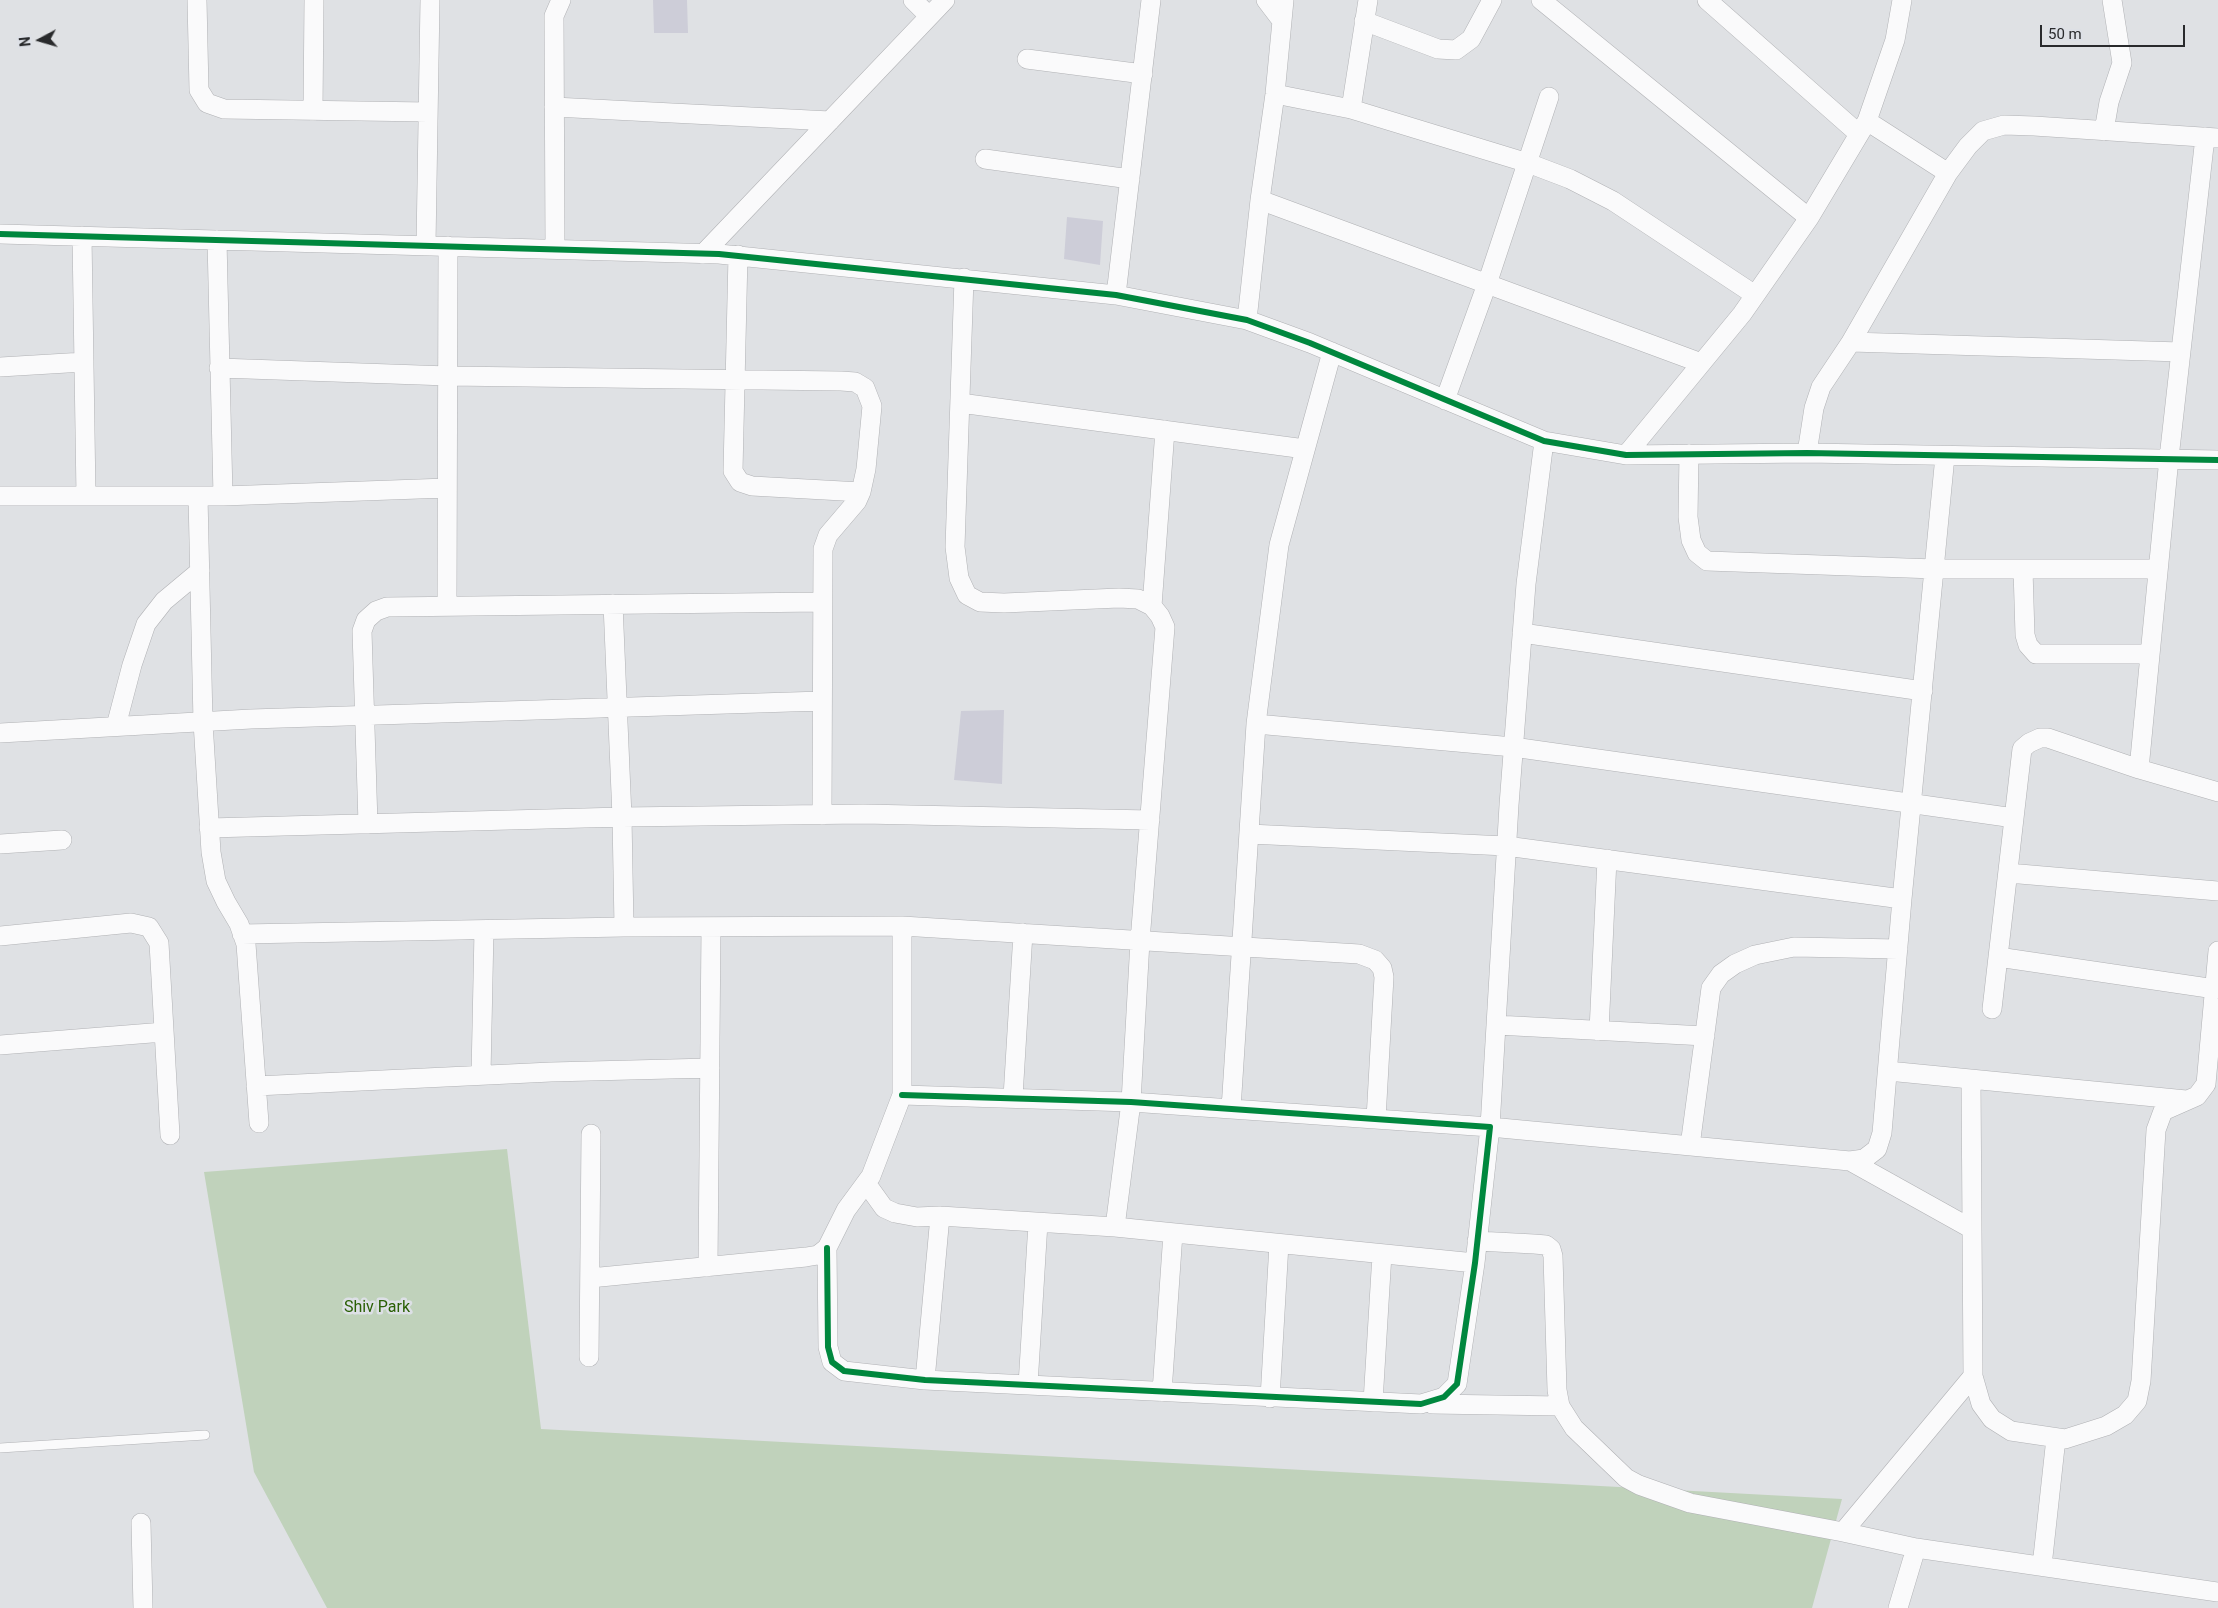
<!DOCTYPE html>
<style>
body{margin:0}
#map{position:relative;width:2218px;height:1608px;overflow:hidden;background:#dfe1e4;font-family:Roboto,sans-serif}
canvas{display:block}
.north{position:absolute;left:15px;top:15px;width:50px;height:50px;-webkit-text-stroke:4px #dde0e6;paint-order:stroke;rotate:264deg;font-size:14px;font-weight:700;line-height:20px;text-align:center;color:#292a2c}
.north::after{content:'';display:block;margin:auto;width:18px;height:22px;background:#292a2c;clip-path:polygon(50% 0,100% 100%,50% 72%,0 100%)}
.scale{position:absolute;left:2040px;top:25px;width:145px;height:22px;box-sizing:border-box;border:2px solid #292a2c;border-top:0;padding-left:6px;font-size:15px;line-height:18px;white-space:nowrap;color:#292a2c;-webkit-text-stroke:4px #dde0e6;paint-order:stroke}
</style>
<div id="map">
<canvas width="2218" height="1608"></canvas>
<div class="north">N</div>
<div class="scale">50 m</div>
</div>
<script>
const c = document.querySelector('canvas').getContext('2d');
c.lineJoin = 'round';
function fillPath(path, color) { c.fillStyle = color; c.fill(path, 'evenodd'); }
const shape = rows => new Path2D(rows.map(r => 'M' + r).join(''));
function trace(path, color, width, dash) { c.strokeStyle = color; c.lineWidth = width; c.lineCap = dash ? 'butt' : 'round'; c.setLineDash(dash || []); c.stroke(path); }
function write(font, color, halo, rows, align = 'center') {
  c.font = font + ' Roboto,sans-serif'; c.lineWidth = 5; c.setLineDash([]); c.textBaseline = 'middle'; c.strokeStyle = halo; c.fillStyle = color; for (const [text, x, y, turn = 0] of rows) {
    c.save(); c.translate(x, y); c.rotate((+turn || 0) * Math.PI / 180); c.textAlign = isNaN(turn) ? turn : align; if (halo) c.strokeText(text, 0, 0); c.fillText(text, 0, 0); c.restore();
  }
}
const green = shape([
 [507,1149,541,1429,1842,1499,1812,1608,327,1608,254,1472,204,1172]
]);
const building = shape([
 [653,0,687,0,688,33,654,33],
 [1067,217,1103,221,1100,265,1064,259],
 [1004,710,1002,784,954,780,961,711]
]);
const service = shape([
 [0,1448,205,1435]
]);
const minor = shape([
 [197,0,199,90,207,103,224,109,428,112],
 [913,0,929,16],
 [1266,0,1282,21],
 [1541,0,1809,218],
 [1707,0,1859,134],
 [1364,21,1438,49,1456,50,1471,39,1492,0],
 [1027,59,1143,74],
 [1275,94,1351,109,1528,163,1570,179,1613,201,1755,295],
 [554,107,830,121],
 [1351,109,1368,0],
 [313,111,314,0],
 [1867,121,1948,173],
 [2104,131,2109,102,2122,63,2112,0],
 [985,159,1130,179],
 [1260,200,1701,363],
 [0,234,719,254,1116,295,1247,320,1310,343,1544,441,1626,455,1807,453,2218,460],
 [82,236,86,496],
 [217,240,223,496],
 [426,245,430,0],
 [555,249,554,16,561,0],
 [703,254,945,0],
 [738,255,733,471,740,482,752,486,861,492],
 [964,278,955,547,959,578,967,595,980,602,1004,603,1119,598,1138,599,1152,606,1160,616,1165,627,1140,941,1131,1102,1115,1227],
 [1116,295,1151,0],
 [1247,320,1260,200,1275,94,1284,0],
 [1851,342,2181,352],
 [0,367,84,362],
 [219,368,448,376,841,381,855,382,865,388,872,406,866,469,861,492,857,501,828,535,823,549,822,815],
 [1445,400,1487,284,1549,97],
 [960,403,1305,449],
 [1544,441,1526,584,1509,805,1490,1127,1850,1161,1864,1159,1877,1149,1882,1133,1902,899],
 [1807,453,1814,408,1821,387,1851,342,1948,173,1968,146,1983,131,2004,125,2034,126,2217,138],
 [1689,454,1688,517,1691,540,1697,553,1707,561,1935,569,2158,569],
 [1626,455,1742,314,1809,218,1867,121,1895,40,1902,0],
 [0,496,223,496,447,488],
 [198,496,203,722,211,852,216,881,226,902,239,924,246,944,259,1123],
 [2023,569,2025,635,2028,645,2036,654,2150,654],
 [613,604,622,817,624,927],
 [447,606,448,246],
 [1152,606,1165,430],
 [1522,633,1923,691],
 [1256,724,1513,747,2014,818],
 [116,726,132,665,146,624,164,601,200,571],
 [0,733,251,719,822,701],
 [2139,769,2169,458,2205,137],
 [368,824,362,631,366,620,376,611,387,607,822,602],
 [209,828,622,817,863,814,1150,820],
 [1249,834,1506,846,1902,899,1945,456],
 [0,844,62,840],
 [2008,873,2218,891],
 [242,934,624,927,902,926,1359,954,1375,960,1382,968,1384,977,1376,1119],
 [0,936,131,923,149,927,159,943,170,1135],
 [1998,957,2215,989],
 [1992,1009,2022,749,2029,743,2040,738,2048,738,2139,769,2218,792],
 [1496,1025,1705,1036],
 [1599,1031,1607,859],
 [0,1045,164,1032],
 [1888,1071,2186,1100],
 [481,1075,484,930],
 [1971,1079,1973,1376,1981,1404,1992,1419,2011,1431,2065,1439,2106,1426,2125,1415,2137,1401,2141,1381,2156,1130,2163,1111,2197,1096,2206,1084,2218,951],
 [256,1086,551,1072,710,1068],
 [1013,1097,1023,933],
 [1231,1109,1256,724,1279,545,1332,352],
 [1690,1146,1711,988,1721,974,1735,964,1755,955,1794,947,1898,949],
 [1850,1161,1972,1229],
 [866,1183,884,1208,895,1213,917,1217,940,1216,1115,1227,1475,1263],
 [1477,1241,1534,1244,1546,1245,1551,1249,1553,1256,1557,1390,1560,1406,1574,1428,1626,1478,1639,1485,1690,1503,1843,1532,1916,1548,2218,1592],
 [827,1248,828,1347,832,1362,844,1371,925,1380,1421,1404,1444,1397,1457,1384,1475,1263,1490,1127,1131,1102,902,1095],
 [708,1267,711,927],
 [590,1278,806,1257,818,1255,827,1248,846,1210,871,1176,902,1095,902,926],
 [589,1357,591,1134],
 [925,1380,940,1216],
 [1028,1385,1038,1223],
 [1162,1392,1173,1233],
 [1270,1398,1279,1244],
 [1373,1402,1382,1254],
 [1432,1404,1560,1406],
 [141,1523,143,1608],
 [1843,1532,1973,1376],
 [2042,1566,2056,1438],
 [1898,1608,1916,1548]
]);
const cycleway = shape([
 [0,234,719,254,1116,295,1247,320,1310,343,1544,441,1626,455,1807,453,2218,460],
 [827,1248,828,1347,832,1362,844,1371,925,1380,1421,1404,1444,1397,1457,1384,1475,1263,1490,1127,1131,1102,902,1095]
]);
const parkNames = [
 ["Shiv Park",377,1308]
];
fillPath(green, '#c0d2bb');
fillPath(building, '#cdcdd8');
trace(service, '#b0b1b4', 10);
trace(minor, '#b0b1b4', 20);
trace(service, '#fafafb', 9);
trace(minor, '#fafafb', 19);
trace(cycleway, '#00873e', 6);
write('16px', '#2b6006', '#dde0e6', parkNames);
</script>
